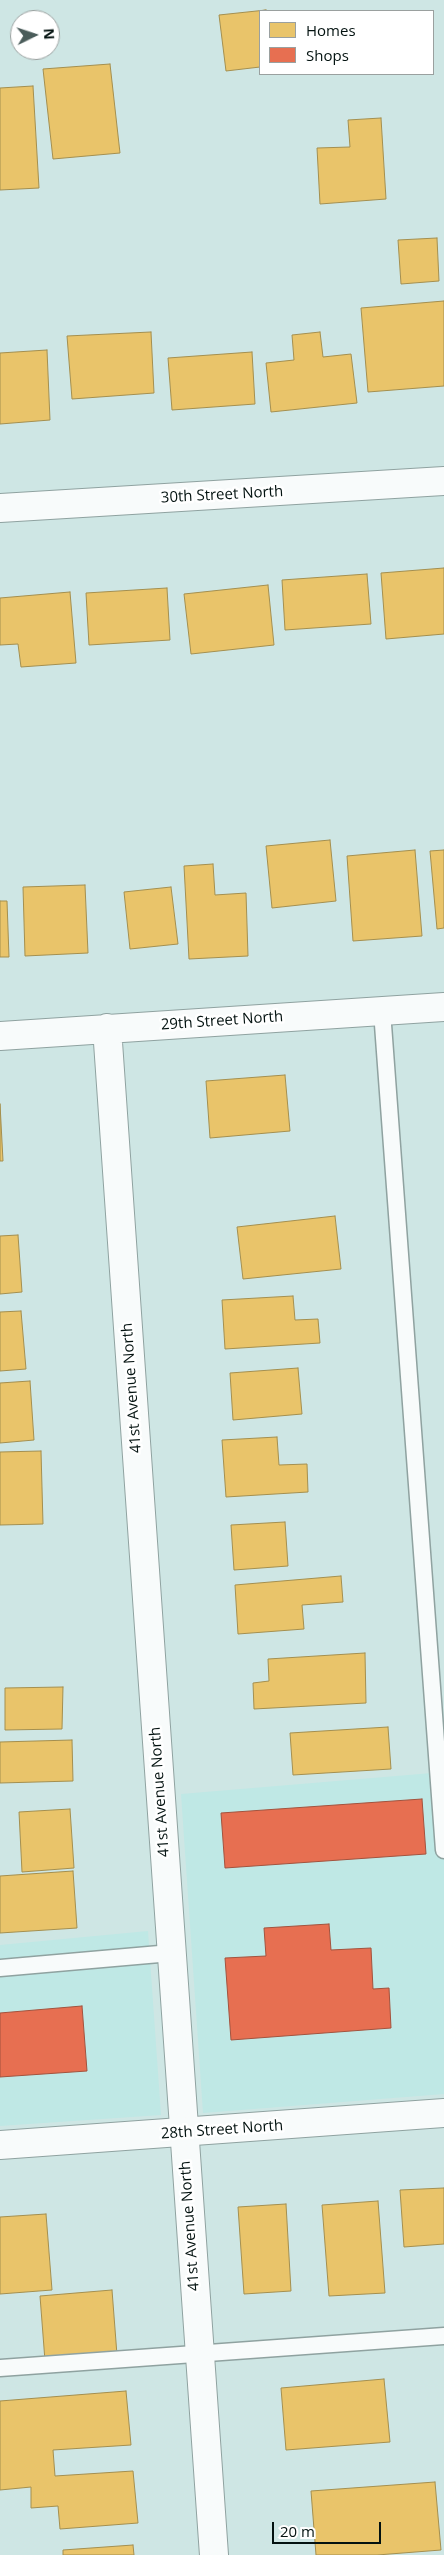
<!DOCTYPE html>
<style>
body{margin:0}
#map{position:relative;width:444px;height:2555px;overflow:hidden;background:#cee6e4;font-family:"Open Sans",sans-serif}
canvas{display:block}
.legend{position:absolute;left:259px;top:10px;width:175px;height:65px;box-sizing:border-box;background:#fff;border:1px solid #9aa09f;margin:0;padding:6px 9px;list-style:none;font-size:15px;color:#031210}
.legend li{display:flex;align-items:center;gap:10px;height:25px}
.legend b{width:25px;border:1px solid #9aa09f}
.north{position:absolute;left:10px;top:10px;width:50px;height:50px;box-sizing:border-box;background:#fff;border:1px solid #9aa09f;border-radius:50%;rotate:86deg;font-size:14px;font-weight:700;line-height:20px;text-align:center;color:#031210}
.north::after{content:'';display:block;margin:auto;width:18px;height:22px;background:#4a5c5a;clip-path:polygon(50% 0,100% 100%,50% 72%,0 100%)}
.scale{position:absolute;left:272px;top:2522px;width:109px;height:22px;box-sizing:border-box;border:2px solid #031210;border-top:0;padding-left:6px;font-size:15px;line-height:18px;white-space:nowrap;color:#031210;-webkit-text-stroke:4px #fff;paint-order:stroke}
</style>
<div id="map">
<canvas width="444" height="2555"></canvas>
<ul class="legend">
<li><b style="height:14px;background:#e9c46a"></b>Homes</li>
<li><b style="height:14px;background:#e76f51"></b>Shops</li>
</ul>
<div class="north">N</div>
<div class="scale">20 m</div>
</div>
<script>
const c = document.querySelector('canvas').getContext('2d');
c.lineJoin = 'round';
function fillPath(path, color) { c.fillStyle = color; c.fill(path, 'evenodd'); }
const shape = rows => new Path2D(rows.map(r => 'M' + r).join(''));
function trace(path, color, width, dash) { c.strokeStyle = color; c.lineWidth = width; c.lineCap = dash ? 'butt' : 'round'; c.setLineDash(dash || []); c.stroke(path); }
function write(font, color, halo, rows, align = 'center') {
  c.font = font + ' "Open Sans",sans-serif'; c.lineWidth = 5; c.setLineDash([]); c.textBaseline = 'middle'; c.strokeStyle = halo; c.fillStyle = color; for (const [text, x, y, turn = 0] of rows) {
    c.save(); c.translate(x, y); c.rotate((+turn || 0) * Math.PI / 180); c.textAlign = isNaN(turn) ? turn : align; if (halo) c.strokeText(text, 0, 0); c.fillText(text, 0, 0); c.restore();
  }
}
const built = shape([
 [444,1772,444,2094,203,2113,181,1794],
 [148,1931,161,2115,0,2126,0,1945]
]);
const homes = shape([
 [266,10,260,11,260,67,226,71,219,15,266,10],
 [110,64,120,153,53,159,43,69,110,64],
 [33,86,39,188,0,190,0,88,33,86],
 [381,118,386,199,320,204,317,148,350,147,348,120,381,118],
 [437,238,439,281,401,284,398,240,437,238],
 [444,301,444,386,368,392,361,308,444,301],
 [151,332,154,393,72,399,67,336,151,332],
 [320,332,323,357,351,354,357,403,271,412,266,363,294,360,292,335,320,332],
 [47,350,50,420,0,424,0,353,47,350],
 [252,352,255,404,172,410,168,358,252,352],
 [444,568,444,634,386,639,381,573,444,568],
 [367,574,371,624,285,630,282,580,367,574],
 [268,585,274,645,191,654,184,594,268,585],
 [167,588,170,640,89,645,86,593,167,588],
 [70,592,76,663,21,667,18,644,0,645,0,598,70,592],
 [330,840,336,901,272,908,266,846,330,840],
 [415,850,422,936,353,941,347,856,415,850],
 [444,850,444,928,437,929,430,851,444,850],
 [213,864,215,895,246,893,248,956,189,959,184,866,213,864],
 [85,885,88,953,25,956,23,887,85,885],
 [171,887,178,944,130,949,124,892,171,887],
 [0,901,7,901,9,957,0,957,0,901],
 [285,1075,290,1131,210,1138,206,1081,285,1075],
 [0,1104,3,1161,0,1161,0,1104],
 [335,1216,341,1269,243,1279,237,1227,335,1216],
 [18,1235,22,1292,0,1294,0,1236,18,1235],
 [293,1296,295,1320,318,1319,320,1343,225,1349,222,1300,293,1296],
 [21,1311,26,1369,0,1371,0,1312,21,1311],
 [298,1368,302,1414,233,1420,230,1373,298,1368],
 [30,1381,34,1440,0,1443,0,1383,30,1381],
 [277,1437,279,1465,307,1464,308,1492,226,1497,222,1440,277,1437],
 [41,1451,43,1524,0,1525,0,1452,41,1451],
 [285,1522,288,1566,234,1570,231,1525,285,1522],
 [341,1576,343,1602,302,1605,304,1629,238,1634,235,1585,341,1576],
 [365,1653,366,1703,254,1709,253,1683,269,1681,268,1659,365,1653],
 [63,1687,62,1729,5,1730,5,1688,63,1687],
 [388,1727,391,1769,293,1775,290,1733,388,1727],
 [72,1740,73,1781,0,1783,0,1742,72,1740],
 [70,1809,74,1868,22,1872,19,1812,70,1809],
 [73,1871,77,1928,0,1933,0,1876,73,1871],
 [444,2188,444,2244,404,2247,400,2190,444,2188],
 [378,2201,385,2293,329,2296,322,2205,378,2201],
 [286,2204,291,2291,244,2294,238,2207,286,2204],
 [46,2214,52,2290,0,2294,0,2217,46,2214],
 [112,2290,117,2355,45,2361,40,2296,112,2290],
 [384,2379,390,2442,286,2450,281,2388,384,2379],
 [126,2391,131,2445,53,2450,55,2476,133,2471,138,2523,60,2529,58,2506,31,2508,31,2487,0,2490,0,2401,126,2391],
 [435,2482,441,2550,377,2555,316,2555,311,2491,435,2482],
 [133,2545,134,2555,63,2555,63,2550,133,2545]
]);
const shops = shape([
 [422,1799,426,1854,225,1868,221,1813,422,1799],
 [329,1924,331,1950,371,1948,373,1989,389,1988,391,2028,231,2040,225,1958,266,1956,264,1928,329,1924],
 [82,2006,87,2071,0,2077,0,2013,82,2006]
]);
const service = shape([
 [382,1011,444,1850],
 [0,1968,171,1953],
 [0,2368,444,2336]
]);
const minor = shape([
 [0,508,444,481],
 [107,1028,214,2555],
 [0,1036,444,1007]
]);
const tertiary = shape([
 [0,2145,444,2113]
]);
const streetNames = [
 ["30th Street North",222,495,-3],
 ["29th Street North",222,1021,-4],
 ["41st Avenue North",132,1388,-94],
 ["41st Avenue North",160,1792,-94],
 ["28th Street North",222,2130,-4],
 ["41st Avenue North",190,2226,-94]
];
fillPath(built, '#bfe8e5');
fillPath(homes, '#e9c46a');
trace(homes, '#a48f4f', 1);
fillPath(shops, '#e76f51');
trace(shops, '#a3533e', 1);
trace(service, '#8fa2a0', 19);
trace(minor, '#8fa2a0', 30);
trace(tertiary, '#8fa2a0', 30);
trace(service, '#f8fbfb', 16);
trace(minor, '#f8fbfb', 28);
trace(tertiary, '#f8fbfb', 28);
write('15px', '#031210', '#fff', streetNames);
</script>
